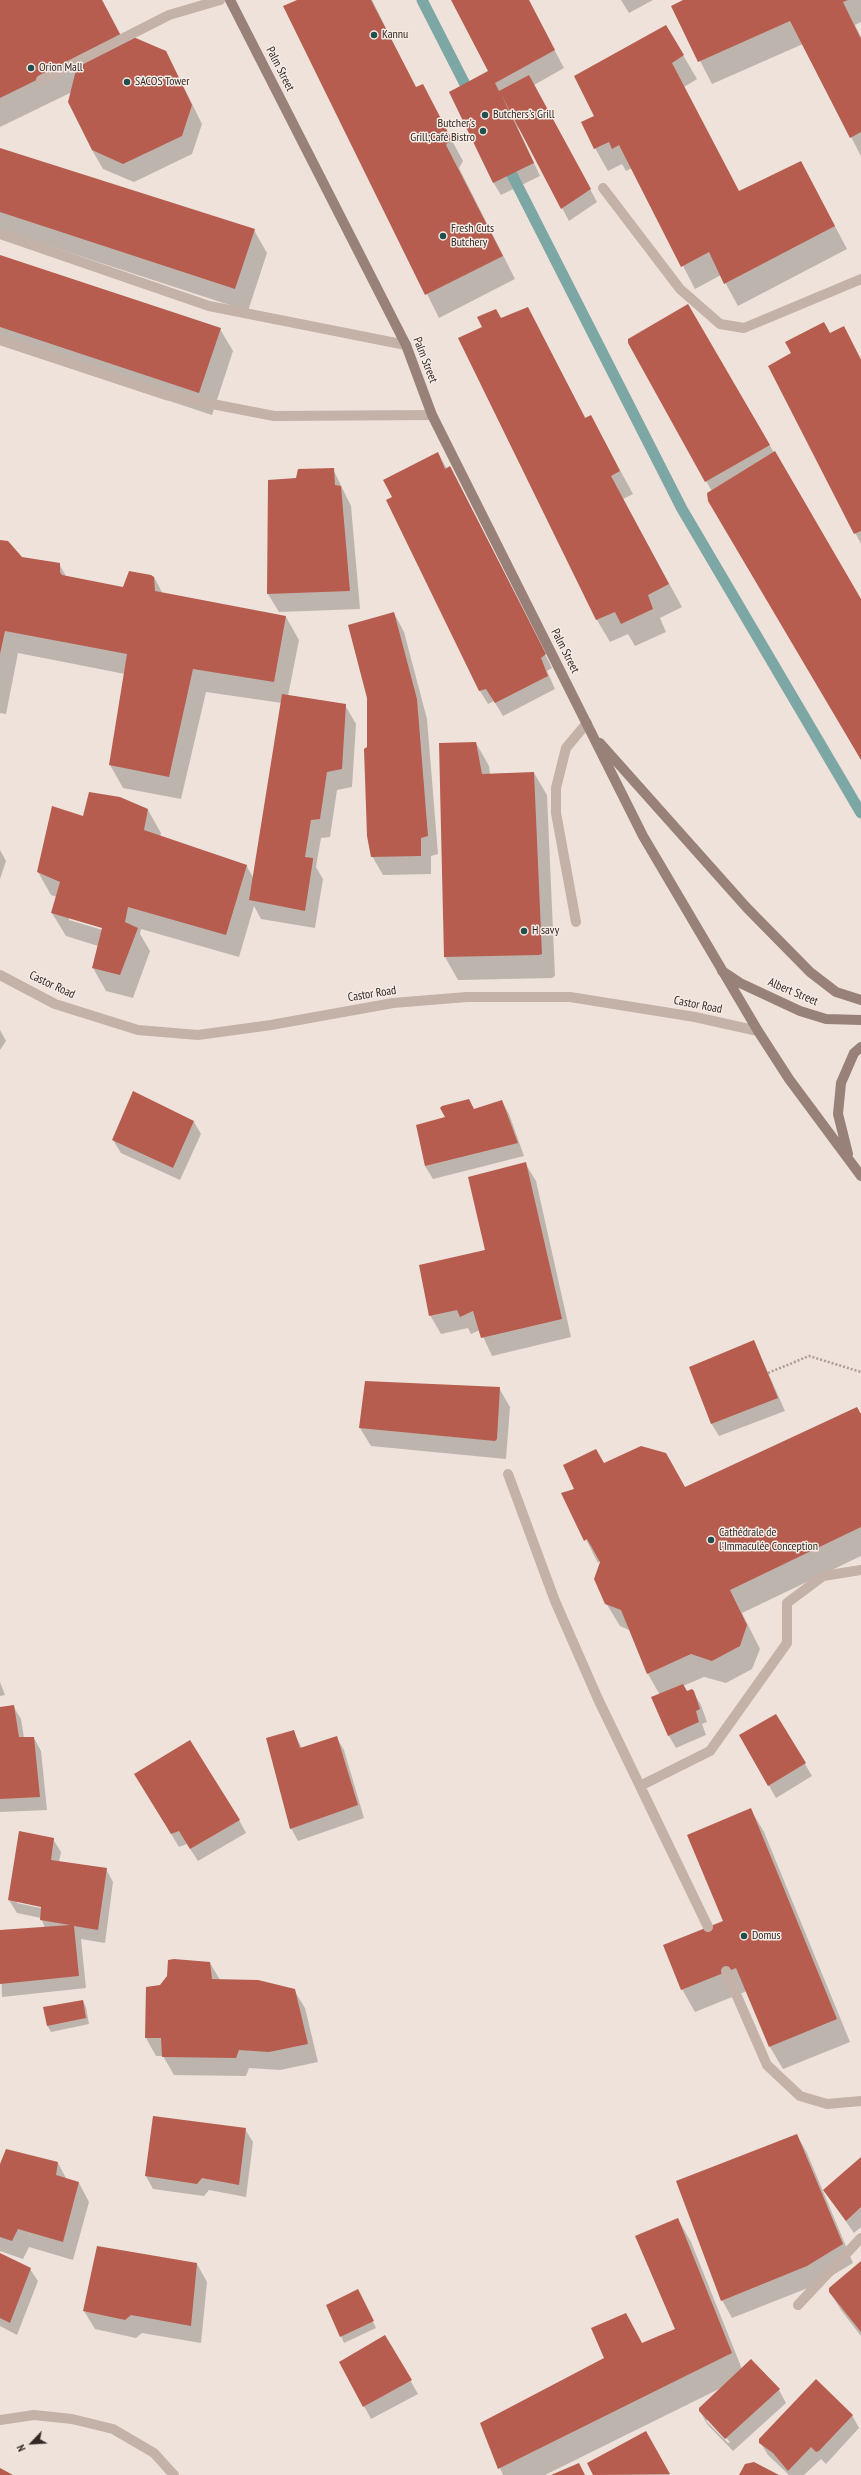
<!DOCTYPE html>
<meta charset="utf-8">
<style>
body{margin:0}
#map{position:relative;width:861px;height:2475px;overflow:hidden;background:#eee2da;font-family:"PT Sans Narrow",sans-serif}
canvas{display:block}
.north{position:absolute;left:12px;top:2423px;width:40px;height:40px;-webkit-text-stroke:3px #f6ece5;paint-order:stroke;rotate:245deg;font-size:11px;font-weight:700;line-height:16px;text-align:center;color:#322927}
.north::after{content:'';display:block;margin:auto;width:14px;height:18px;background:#322927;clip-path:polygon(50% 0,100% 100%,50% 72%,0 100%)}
</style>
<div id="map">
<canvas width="861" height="2475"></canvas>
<div class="north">N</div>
</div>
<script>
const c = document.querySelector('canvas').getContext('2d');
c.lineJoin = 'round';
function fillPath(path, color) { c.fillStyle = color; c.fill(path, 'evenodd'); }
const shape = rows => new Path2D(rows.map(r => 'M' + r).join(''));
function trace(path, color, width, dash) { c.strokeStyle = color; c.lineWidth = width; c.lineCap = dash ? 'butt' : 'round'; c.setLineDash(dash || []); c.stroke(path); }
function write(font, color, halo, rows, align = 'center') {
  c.font = font + ' "PT Sans Narrow",sans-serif'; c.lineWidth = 3; c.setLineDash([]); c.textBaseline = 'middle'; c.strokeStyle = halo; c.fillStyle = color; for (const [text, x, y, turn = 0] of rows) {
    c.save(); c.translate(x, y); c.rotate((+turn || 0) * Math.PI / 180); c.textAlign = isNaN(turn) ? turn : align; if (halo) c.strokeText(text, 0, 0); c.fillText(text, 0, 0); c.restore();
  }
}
const shadow = shape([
 [0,0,102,0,124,41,166,51,202,124,192,154,134,182,103,169,92,150,72,92,0,127],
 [299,0,372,0,416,88,422,85,463,161,459,168,515,279,439,318,284,7],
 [452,0,528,0,564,68,534,85,597,202,569,221,519,127,518,128,540,176,501,195,493,182,489,72],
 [621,0,653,0,629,13],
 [686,0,861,0,861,22,855,25,861,37,861,156,803,44,712,84,672,6],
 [666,26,697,79,684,87,739,192,801,162,847,249,738,306,721,275,695,289,632,168,626,171,622,164,608,171,595,148,595,117],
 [0,149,254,230,267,253,248,311,0,230],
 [0,256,220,329,233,351,212,415,0,345],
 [688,306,861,601,861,758,629,343],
 [528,309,586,419,603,439,633,494,623,499,682,607,660,618,666,632,635,646,628,634,610,642,597,620,500,319],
 [844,327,861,359,861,544,769,366],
 [438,453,447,469,450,467,457,480,552,668,547,671,555,689,503,716,494,701,488,704,480,691,387,500,393,498],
 [333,469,351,506,360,609,279,612,268,594,269,481,297,479],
 [0,541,21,558,59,564,66,576,124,588,154,577,163,594,286,617,299,640,288,696,345,705,356,724,352,787,337,790,330,837,321,838,316,867,323,879,315,928,261,919,254,906,239,957,141,929,140,934,150,951,133,998,106,991,93,968,98,946,66,936,52,913,57,897,51,895,38,872,83,817,148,810,161,833,160,837,246,865,254,879,282,703,206,692,181,799,123,788,110,765,125,674,18,653,6,714,0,713],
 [69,918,107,929,106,931,69,920],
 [394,613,404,632,427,719,438,854,431,856,431,874,383,875,372,856,368,748],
 [476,743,489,766,490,774,534,773,547,795,555,976,552,978,458,980,445,957],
 [0,850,6,861,0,879],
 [0,1030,6,1041,0,1050],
 [502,1101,509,1114,524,1156,433,1179,425,1166,417,1126],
 [194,1122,201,1134,180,1180,121,1153,113,1140],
 [525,1163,536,1181,571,1337,492,1356,480,1330,471,1334,468,1328,441,1334,430,1315,486,1251],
 [754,1341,785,1411,719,1436,711,1423],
 [499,1388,510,1407,506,1459,371,1446,360,1428],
 [861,1415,861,1556,742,1613,760,1649,752,1669,726,1683,704,1677,683,1686,687,1693,693,1692,701,1705,707,1722,702,1724,706,1735,676,1748,669,1736,660,1695,648,1674,631,1631,620,1626,606,1603,602,1559,598,1563,563,1494,575,1489,603,1464,685,1488],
 [0,1682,5,1695,0,1696],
 [13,1706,21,1719,24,1738,34,1738,41,1751,47,1810,0,1812,0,1708],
 [293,1731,302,1748,337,1738,344,1750,364,1818,298,1841,291,1828],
 [741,1736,805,1764,812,1776,776,1798],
 [143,1787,239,1820,246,1833,198,1861,187,1844,179,1847],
 [751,1810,764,1832,850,2042,783,2069,770,2047,747,1991,695,2012,682,1989,724,1921],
 [53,1839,61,1852,59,1862,106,1869,113,1882,105,1943,81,1939,86,1988,2,1997,0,1931,45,1928,41,1918,17,1913,9,1900],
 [17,1901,46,1907,45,1909,17,1903],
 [210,1963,220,1980,294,1990,305,2008,318,2062,280,2070,249,2068,246,2076,174,2075,163,2056,156,2056,146,2038,161,1986],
 [83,2001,86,2007,89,2024,51,2032,47,2025],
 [154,2117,245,2129,253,2142,246,2197,209,2190,204,2196,153,2189,146,2176],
 [797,2135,807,2153,853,2263,818,2284,732,2318,722,2300],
 [861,2159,861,2227,854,2233,824,2190],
 [58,2163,67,2180,79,2183,89,2202,73,2260,29,2247,23,2259,0,2251,0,2167],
 [678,2219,691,2242,742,2369,779,2390,786,2403,733,2451,707,2424,700,2411,721,2388,545,2475,503,2475,481,2424,605,2358,626,2314,642,2344,677,2329],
 [708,2419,730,2442,728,2443,706,2421],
 [0,2254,30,2269,38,2281,17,2335,0,2326],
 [861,2262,861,2336,841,2310,830,2292],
 [197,2264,207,2282,201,2343,142,2333,136,2338,95,2329,84,2311],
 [361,2297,376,2328,344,2343,341,2336],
 [385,2336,418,2394,371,2419,364,2406],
 [852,2415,859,2428,826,2464,821,2459,804,2475,789,2475,768,2455,760,2442],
 [645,2432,670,2475,594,2475,589,2464]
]);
const stream = shape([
 [422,0,471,96],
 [505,161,682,509,861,813]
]);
const building = shape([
 [0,0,102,0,122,38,0,98],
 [297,0,371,0,416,87,423,84,451,138,446,145,503,256,425,295,283,6],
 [451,0,529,0,555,50,495,83,499,91,529,75,591,189,561,209,501,94,534,163,493,183,449,92,488,71],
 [683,0,848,0,843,2,861,39,861,132,850,138,790,21,698,62,671,6],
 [666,25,684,55,672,63,739,191,801,161,835,226,724,284,709,252,681,267,619,145,612,149,609,142,594,149,581,122,594,116,574,76],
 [131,36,166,51,192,105,182,136,123,164,92,150,68,102,78,62],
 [0,148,255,229,235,289,0,212],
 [0,255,221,328,199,393,0,327],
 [688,304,770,445,705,482,628,343,628,339],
 [528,307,583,414,585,418,591,415,615,461,620,471,611,476,669,584,648,595,653,609,621,624,615,612,596,620,458,338,482,327,477,317,496,309,501,318],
 [824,322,830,333,844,326,861,360,861,531,854,534,768,366,791,353,785,342],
 [775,451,861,599,861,760,708,501,707,493],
 [438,452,445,469,450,466,546,654,541,658,548,676,495,703,486,689,479,691,386,500,392,497,383,480],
 [334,468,335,485,341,486,350,591,267,594,268,480,296,478,298,469],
 [0,540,8,541,22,557,60,563,60,572,62,575,123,587,129,571,151,575,154,577,155,591,286,616,274,682,193,669,169,777,109,765,127,654,5,631,0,654],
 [394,612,417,699,428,836,421,838,421,856,371,857,367,836,364,749,367,747,367,698,348,625],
 [282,694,346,704,342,769,327,772,320,819,311,820,305,857,313,858,313,860,305,911,249,900],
 [476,742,482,774,534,772,542,954,539,955,444,957,439,743],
 [89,792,120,797,148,809,144,830,247,865,226,935,128,907,125,922,138,928,120,975,92,968,102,928,51,913,60,882,37,872,52,806,83,816],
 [133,1091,194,1121,173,1168,112,1140],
 [469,1099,474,1109,502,1100,518,1143,425,1166,416,1125,445,1117,440,1108,442,1106],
 [526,1162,562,1319,481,1338,473,1311,460,1317,457,1310,429,1316,419,1265,485,1250,468,1177],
 [754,1340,778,1398,711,1424,689,1367],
 [365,1381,500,1387,497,1439,495,1441,359,1428],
 [857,1407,861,1414,861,1527,730,1590,747,1625,740,1646,712,1661,691,1654,647,1674,621,1610,605,1604,594,1579,600,1562,587,1539,584,1541,561,1493,574,1489,563,1465,596,1449,604,1463,641,1446,666,1453,685,1487],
 [683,1684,687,1691,692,1689,694,1691,700,1709,696,1711,699,1722,668,1736,651,1697],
 [14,1705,19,1737,34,1737,40,1797,0,1799,0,1707],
 [776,1714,806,1763,768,1786,739,1735],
 [294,1730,300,1748,337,1736,358,1805,290,1829,266,1738],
 [190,1740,240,1820,190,1849,179,1831,171,1834,134,1774],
 [751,1808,837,2019,769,2047,736,1968,681,1990,663,1945,723,1921,687,1835],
 [19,1831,54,1838,51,1860,107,1868,98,1930,74,1926,79,1976,0,1984,0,1930,70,1925,40,1920,41,1907,8,1900],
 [174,1959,210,1962,212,1979,258,1980,295,1989,308,2044,269,2052,239,2050,236,2058,162,2057,161,2038,145,2038,146,1987,160,1985,167,1976,168,1960],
 [83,2000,86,2018,47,2026,43,2007],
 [153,2116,246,2128,239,2185,202,2178,197,2184,145,2176],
 [797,2134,843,2244,807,2266,721,2301,676,2181],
 [6,2149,58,2162,56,2175,79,2182,63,2242,18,2229,12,2241,0,2237,0,2164],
 [861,2157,861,2207,846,2221,823,2190],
 [678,2218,732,2353,498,2469,480,2423,604,2358,591,2328,626,2313,642,2343,675,2329,635,2236],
 [97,2246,197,2263,191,2326,131,2315,125,2320,83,2311],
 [0,2253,31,2268,10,2323,0,2318],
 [861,2261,861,2332,829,2292,829,2288],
 [358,2289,374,2321,340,2337,326,2305],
 [385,2335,412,2380,363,2407,339,2362],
 [751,2359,780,2389,725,2439,699,2411,699,2408],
 [816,2379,853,2415,819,2451,816,2452,811,2447,788,2471,773,2453,759,2443,759,2439],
 [646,2431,670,2474,593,2475,587,2463],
 [754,2462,779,2475,739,2475,745,2464],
 [579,2463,585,2475,551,2475],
 [0,2468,13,2475,0,2475]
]);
const path = shape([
 [768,1373,809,1356,861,1372]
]);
const service = shape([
 [41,80,169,15,220,0],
 [603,188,680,289,720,324,744,328,861,279],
 [0,234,209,306,406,345],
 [0,340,166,395,274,416,432,415],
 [576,922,556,813,556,788,566,748,587,723],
 [508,1474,555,1601,598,1699,708,1927],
 [640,1786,710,1751,787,1643,787,1603,823,1576,861,1570],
 [726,1971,767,2065,800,2096,827,2104,861,2101],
 [798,2305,861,2238]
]);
const minor = shape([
 [0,2420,34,2415,72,2419,113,2429,154,2453,174,2475]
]);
const tertiary = shape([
 [0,975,55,1004,138,1030,198,1035,271,1025,393,1003,467,997,570,997,695,1017,758,1031]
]);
const secondary = shape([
 [230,0,406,345,432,415,643,836,758,1031,789,1079,861,1176],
 [600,743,747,908,810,972,836,992,861,1000],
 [722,971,740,983,800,1011,826,1019,861,1020],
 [848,1154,838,1114,841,1083,854,1053,861,1047]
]);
const markers = [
 [374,35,4,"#224e4c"],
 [31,68,4,"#224e4c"],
 [127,82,4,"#224e4c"],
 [485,115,4,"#224e4c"],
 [483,131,4,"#224e4c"],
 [443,236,4,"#224e4c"],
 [524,931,4,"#224e4c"],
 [711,1540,4,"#224e4c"],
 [744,1936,4,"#224e4c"]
];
const poiNames = [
 ["Kannu",382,35],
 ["Orion Mall",39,68],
 ["SACOS Tower",135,82],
 ["Butchers's Grill",493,115],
 ["Butcher's",475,124,"right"],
 ["Grill;Café Bistro",475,138,"right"],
 ["Fresh Cuts",451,229],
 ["Butchery",451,243],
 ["H savy",532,931],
 ["Cathédrale de",719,1533],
 ["l'Immaculée Conception",719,1547],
 ["Domus",752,1936]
];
const streetNames = [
 ["Palm Street",280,69,63],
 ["Palm Street",425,360,69],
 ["Palm Street",565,651,63],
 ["Castor Road",52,985,25],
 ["Albert Street",793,992,23],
 ["Castor Road",372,994,-9],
 ["Castor Road",698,1005,11]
];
fillPath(shadow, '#0003');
trace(stream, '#7ca7a4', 11);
fillPath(building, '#b65d4f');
trace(path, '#af9b92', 2.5, [2, 2]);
trace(service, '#c4b1a7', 10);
trace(minor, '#c4b1a7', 10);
trace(tertiary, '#c4b1a7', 10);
trace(secondary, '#978179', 10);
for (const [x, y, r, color] of markers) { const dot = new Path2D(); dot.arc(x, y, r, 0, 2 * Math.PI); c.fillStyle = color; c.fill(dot); trace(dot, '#f6ece5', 1.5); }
write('12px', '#322927', '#f6ece5', poiNames, 'left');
write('12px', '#322927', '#f6ece5', streetNames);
</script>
